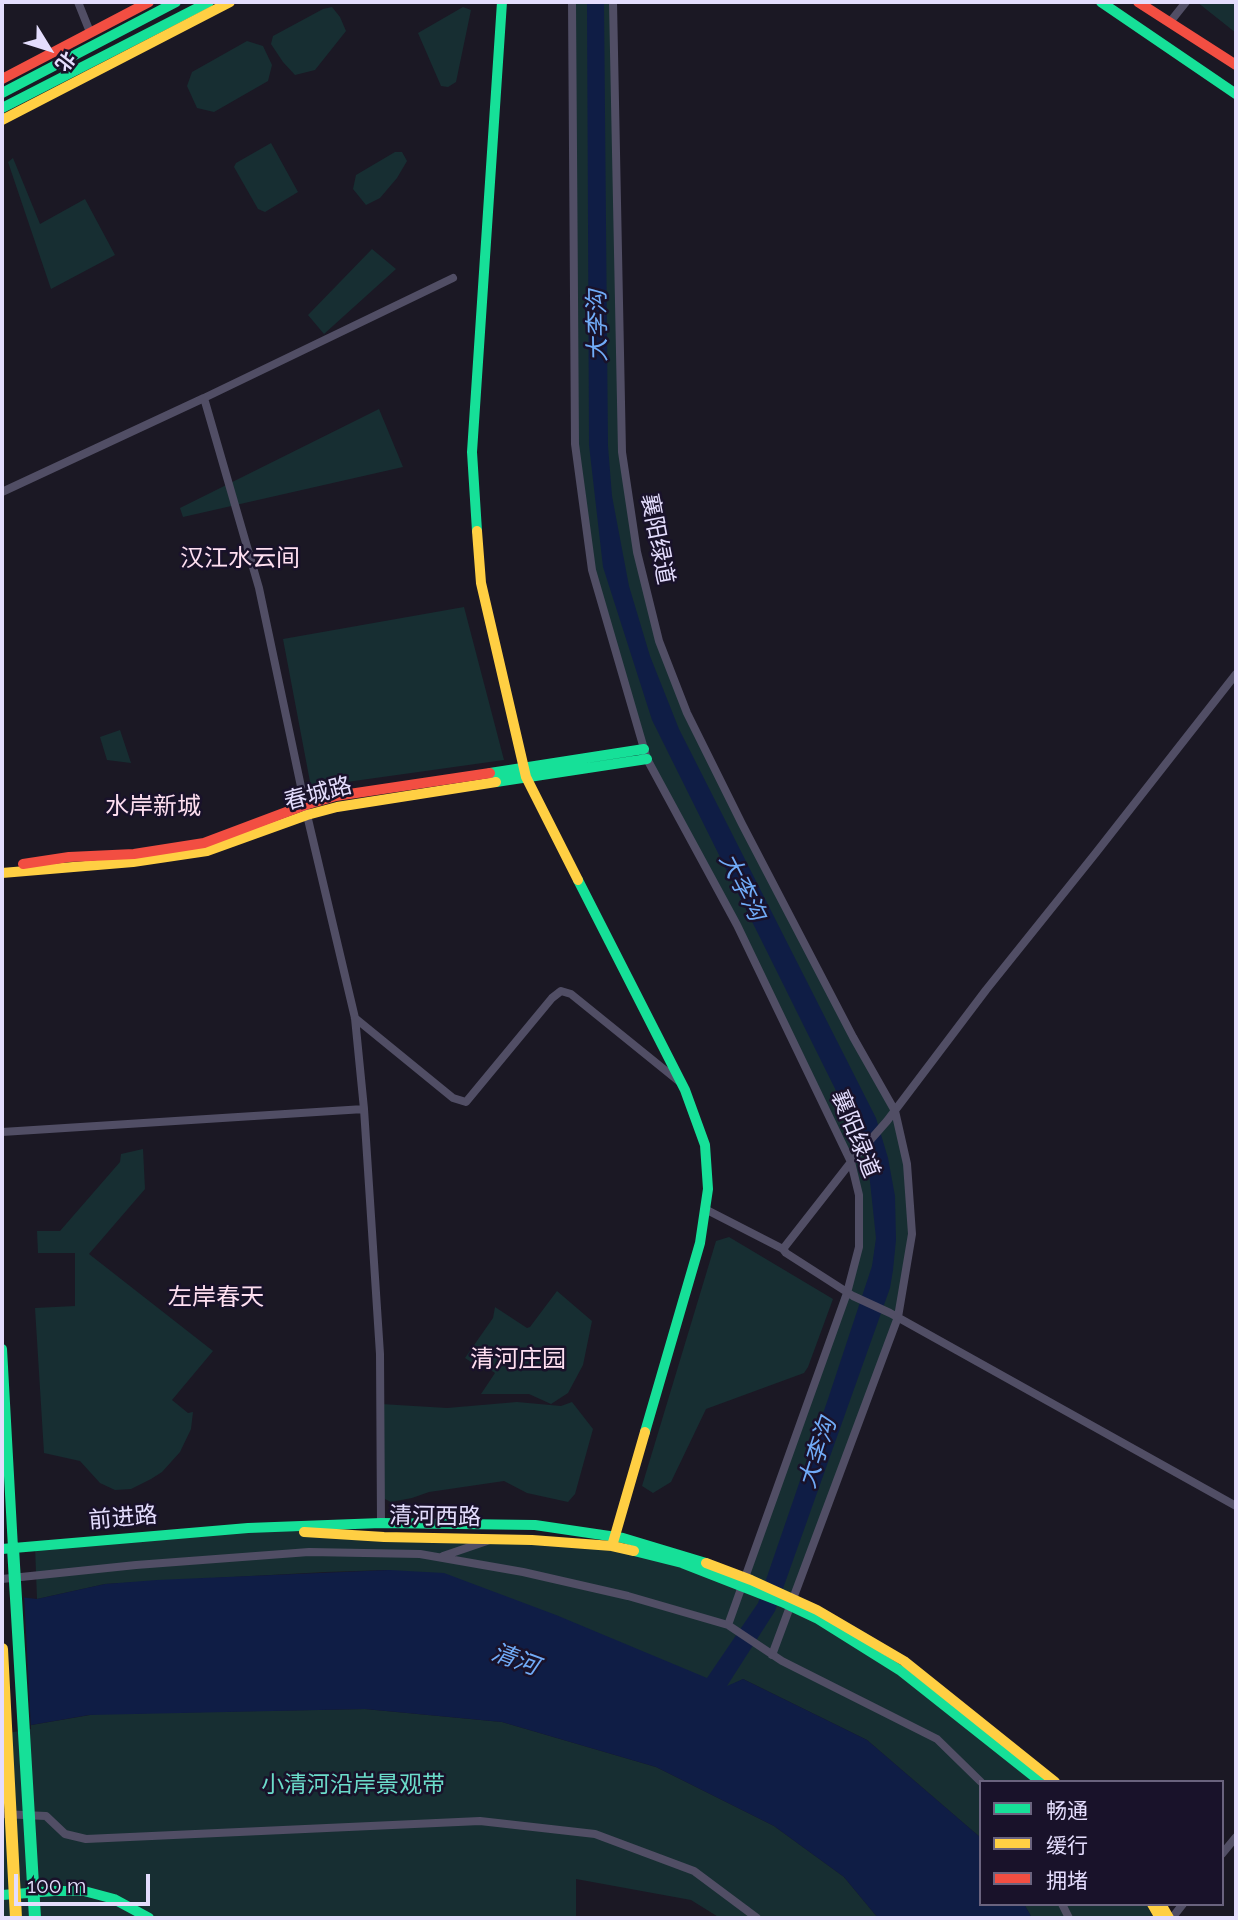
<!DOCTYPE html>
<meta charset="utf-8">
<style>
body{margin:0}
#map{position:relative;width:1238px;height:1920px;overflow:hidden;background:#1b1824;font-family:Raleway,"Noto Sans SC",sans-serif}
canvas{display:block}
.frame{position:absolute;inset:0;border:4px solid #e4ddfd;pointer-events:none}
.legend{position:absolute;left:979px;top:1780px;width:245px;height:126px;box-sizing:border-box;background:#19122a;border:2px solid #6a637e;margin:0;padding:9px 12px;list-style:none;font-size:21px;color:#e4ddfd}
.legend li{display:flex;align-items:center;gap:14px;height:35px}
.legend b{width:35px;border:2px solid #6a637e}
.north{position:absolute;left:14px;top:14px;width:70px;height:70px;-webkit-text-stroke:5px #19122a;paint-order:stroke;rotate:128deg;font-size:19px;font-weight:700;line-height:28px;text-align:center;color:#e4ddfd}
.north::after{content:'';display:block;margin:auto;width:24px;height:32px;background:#e4ddfd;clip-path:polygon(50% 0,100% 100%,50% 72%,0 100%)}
.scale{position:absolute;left:14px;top:1874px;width:136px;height:32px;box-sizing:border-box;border:4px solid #e4ddfd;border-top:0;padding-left:9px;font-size:21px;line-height:24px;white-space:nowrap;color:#e4ddfd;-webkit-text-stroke:5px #19122a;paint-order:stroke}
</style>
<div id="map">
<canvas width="1238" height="1920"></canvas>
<div class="frame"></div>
<ul class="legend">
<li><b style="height:9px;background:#16e098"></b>畅通</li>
<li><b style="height:9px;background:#ffcf43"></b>缓行</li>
<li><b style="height:9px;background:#f24e42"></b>拥堵</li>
</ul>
<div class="north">北</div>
<div class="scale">100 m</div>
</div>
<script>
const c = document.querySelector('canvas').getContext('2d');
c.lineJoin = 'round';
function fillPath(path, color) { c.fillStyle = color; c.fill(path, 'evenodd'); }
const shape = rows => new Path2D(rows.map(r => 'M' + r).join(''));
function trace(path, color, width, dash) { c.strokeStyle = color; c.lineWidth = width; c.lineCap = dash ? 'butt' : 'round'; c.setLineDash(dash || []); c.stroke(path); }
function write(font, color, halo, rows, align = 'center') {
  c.font = font + ' Raleway,"Noto Sans SC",sans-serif'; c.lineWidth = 5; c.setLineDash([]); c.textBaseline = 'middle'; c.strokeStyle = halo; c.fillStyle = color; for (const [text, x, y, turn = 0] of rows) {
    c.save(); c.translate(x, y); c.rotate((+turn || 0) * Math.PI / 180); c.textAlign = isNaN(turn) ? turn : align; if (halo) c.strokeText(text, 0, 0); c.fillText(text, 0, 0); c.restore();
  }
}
const green = shape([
 [574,2,613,2,622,452,637,552,659,641,687,713,895,1111,907,1164,912,1234,898,1317,782,1629,796,1603,902,1665,1047,1782,981,1782,981,1838,867,1740,743,1679,726,1688,389,1570,326,1572,105,1584,37,1599,35,1546,248,1528,384,1537,620,1547,741,1585,859,1247,859,1195,851,1162,737,925,647,759,592,570,575,444],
 [1197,2,1236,2,1236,33],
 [332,7,340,17,346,31,315,70,295,75,283,62,271,44,273,36,323,9],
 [463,7,471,10,456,82,448,87,441,86,418,33],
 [247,41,263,46,272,65,268,81,214,112,197,108,187,86,192,72],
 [271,143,298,192,265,212,258,209,234,167,236,163],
 [395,152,402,152,407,161,397,178,380,198,366,205,353,189,356,175],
 [13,158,40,224,85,199,115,255,51,289,8,162],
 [372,249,396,269,324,334,308,315],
 [379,409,403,467,183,517,180,508],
 [464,607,504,760,311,787,283,639],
 [120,730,131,763,107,760,100,737],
 [143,1149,145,1189,89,1254,213,1351,172,1400,188,1413,193,1412,191,1429,180,1452,162,1472,151,1479,131,1489,115,1490,100,1483,80,1461,44,1453,35,1308,75,1306,75,1253,38,1253,37,1231,60,1231,120,1162,121,1154],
 [729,1237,833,1299,808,1367,804,1373,706,1409,671,1482,653,1493,642,1486,716,1241],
 [557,1291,592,1321,583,1365,568,1393,551,1404,529,1394,481,1394,495,1373,482,1364,479,1367,465,1358,493,1318,495,1307,527,1328,530,1327],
 [517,1402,561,1406,572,1402,593,1429,575,1494,568,1502,527,1493,504,1481,429,1492,412,1498,391,1502,381,1497,381,1404,447,1408],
 [365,1709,502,1722,656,1767,774,1826,844,1877,878,1918,720,1918,691,1900,576,1879,576,1918,2,1918,2,1730,96,1714],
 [1024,1904,1146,1904,1154,1918,1032,1918]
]);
const water = shape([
 [587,2,604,2,608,446,612,496,629,586,650,656,679,729,876,1118,888,1158,895,1196,896,1240,893,1270,890,1288,775,1611,727,1686,743,1679,867,1740,981,1838,981,1904,1024,1904,1032,1918,878,1918,844,1877,774,1826,656,1767,502,1722,365,1709,89,1715,2,1730,2,1595,37,1599,105,1584,157,1580,389,1570,444,1573,556,1615,707,1678,758,1603,828,1399,872,1266,876,1238,868,1163,854,1127,652,720,603,567,589,445]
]);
const pier = shape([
 [2,1591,24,1594,31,1729,2,1734]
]);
const street = shape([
 [78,2,90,32],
 [572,2,575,444,592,570,647,759,737,925,851,1162,859,1195,859,1247,847,1293,728,1625],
 [613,2,622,452,637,552,659,641,687,713,742,824,853,1037,895,1111,907,1164,912,1234,898,1317,772,1655],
 [1170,22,1186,2],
 [204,398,453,278],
 [2,492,204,398,259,588,307,815,355,1018,364,1109,380,1354,381,1523],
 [1236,674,1095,854,986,990,887,1121,851,1162,783,1249,786,1253,853,1296,890,1313,1236,1506],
 [355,1018,453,1098,466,1102,552,998,561,991,571,994,681,1083],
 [2,1132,364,1109],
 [705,1209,783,1249],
 [443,1556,487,1541],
 [2,1579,136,1565,309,1552,420,1554,523,1572,628,1596,728,1625,782,1661,937,1739,981,1782],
 [2,1814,46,1816,65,1834,86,1839,480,1821,595,1834,694,1871,757,1918],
 [1222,1854,1236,1837],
 [1062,1904,1069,1918],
 [1172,1918,1183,1904]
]);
const fast = shape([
 [1101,2,1236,94],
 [2,93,176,2],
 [2,108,209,2],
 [477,531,472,452,502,2],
 [490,773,644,749],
 [496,782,647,759],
 [578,880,685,1090,705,1145,708,1189,700,1243,645,1432],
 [2,1349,13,1548],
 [2,1549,248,1528,381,1523,535,1525,623,1538,706,1563],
 [634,1551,682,1563,782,1602,818,1619,901,1671,1041,1782],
 [2,1895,54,1891,84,1891,114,1899,149,1918]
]);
const slow = shape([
 [2,120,230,2],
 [477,531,481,583,526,777,578,880],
 [2,873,133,862,207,851,307,815,337,807,496,782],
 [304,1532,384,1537,532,1540,612,1546,634,1551],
 [612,1546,645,1432],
 [706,1563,751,1580,817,1610,904,1661,1055,1782],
 [1152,1904,1160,1918],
 [1161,1904,1169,1918]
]);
const jam = shape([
 [1138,2,1236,65],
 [2,79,149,2],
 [23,864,69,857,134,854,204,843,305,805,336,796,490,773]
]);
const fastBridge = shape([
 [13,1548,35,1918]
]);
const slowBridge = shape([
 [2,1649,16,1918]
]);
const streetNames = [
 ["襄阳绿道",657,539,79],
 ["春城路",318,794,-15],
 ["襄阳绿道",855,1134,68],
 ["清河西路",435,1517,1],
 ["前进路",123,1518,-5]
];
const parkNames = [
 ["小清河沿岸景观带",353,1785]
];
const waterNames = [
 ["大李沟",598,326,-91],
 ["大李沟",742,887,63],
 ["大李沟",818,1453,-72],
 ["清河",515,1660,20]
];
const neighbourhoodNames = [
 ["汉江水云间",240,559],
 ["水岸新城",153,807],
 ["左岸春天",216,1298],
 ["清河庄园",518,1360]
];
fillPath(green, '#172e32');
fillPath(water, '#0f1d45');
fillPath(pier, '#1b1824');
trace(street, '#514e65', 8);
trace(fast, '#16e098', 10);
trace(slow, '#ffcf43', 10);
trace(jam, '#f24e42', 10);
trace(fastBridge, '#16e098', 12);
trace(slowBridge, '#ffcf43', 12);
write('23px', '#e4ddfd', '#19122a', streetNames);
write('23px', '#6bdcca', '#19122a', parkNames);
write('italic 24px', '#71acf8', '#19122a', waterNames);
write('24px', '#fedff0', '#19122a', neighbourhoodNames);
</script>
